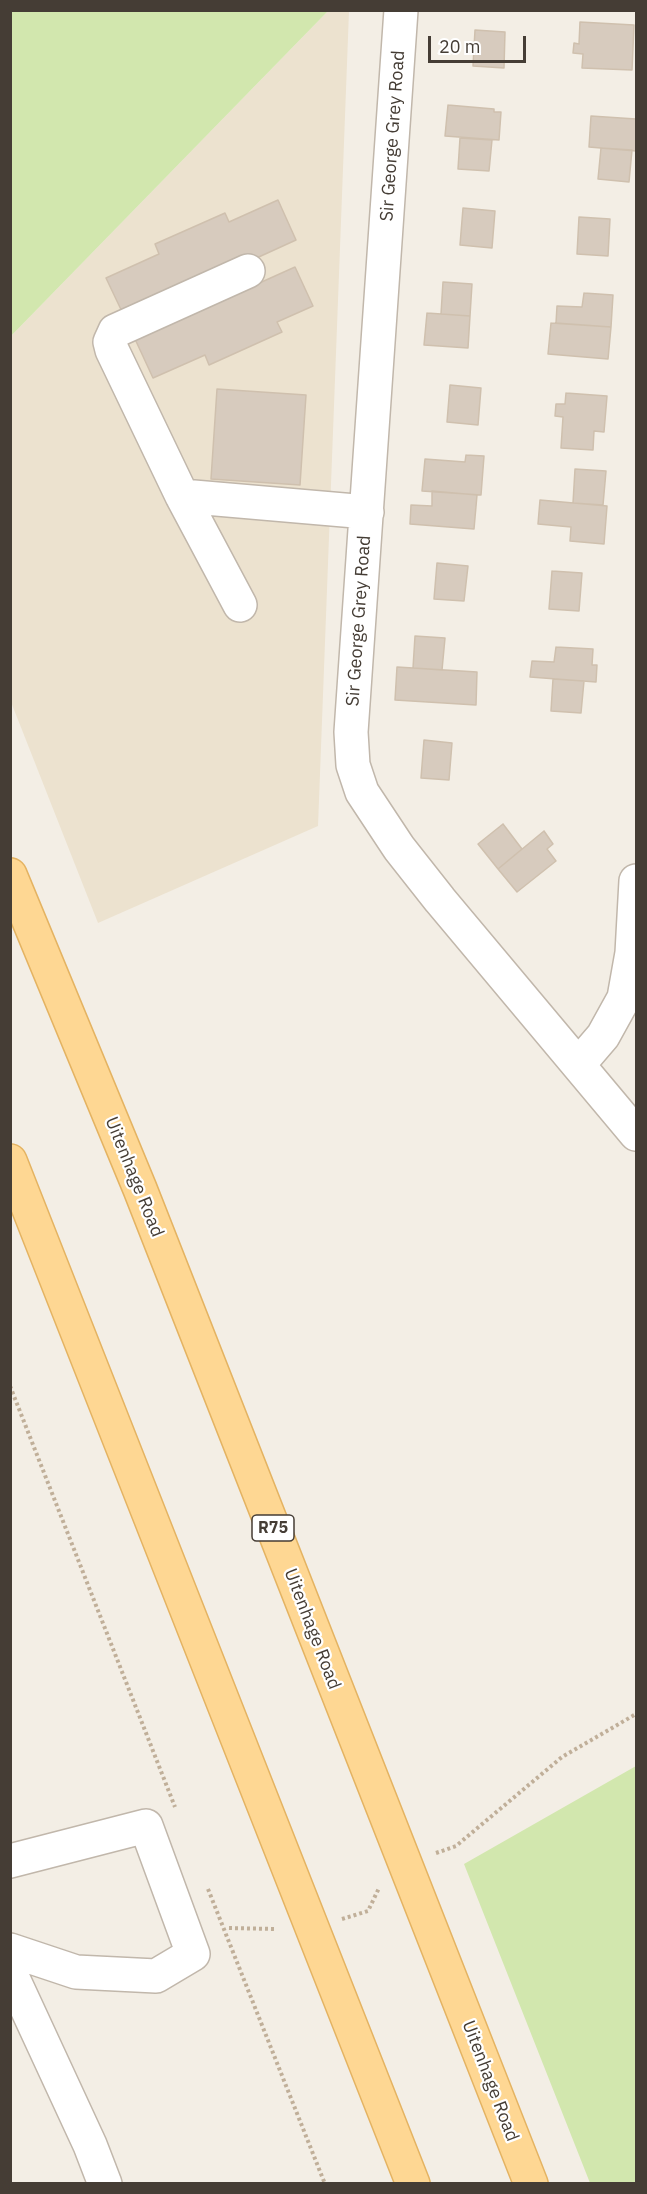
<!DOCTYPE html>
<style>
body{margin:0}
#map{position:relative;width:647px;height:2194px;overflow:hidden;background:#f3eee5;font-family:"IBM Plex Sans",sans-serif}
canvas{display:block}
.frame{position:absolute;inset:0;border:12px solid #453d35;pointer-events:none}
.scale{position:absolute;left:428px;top:36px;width:98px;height:27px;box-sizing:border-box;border:3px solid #453d35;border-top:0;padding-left:8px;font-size:18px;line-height:21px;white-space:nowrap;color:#453d35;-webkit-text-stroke:4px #fff;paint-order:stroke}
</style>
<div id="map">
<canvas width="647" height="2194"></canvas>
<div class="frame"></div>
<div class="scale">20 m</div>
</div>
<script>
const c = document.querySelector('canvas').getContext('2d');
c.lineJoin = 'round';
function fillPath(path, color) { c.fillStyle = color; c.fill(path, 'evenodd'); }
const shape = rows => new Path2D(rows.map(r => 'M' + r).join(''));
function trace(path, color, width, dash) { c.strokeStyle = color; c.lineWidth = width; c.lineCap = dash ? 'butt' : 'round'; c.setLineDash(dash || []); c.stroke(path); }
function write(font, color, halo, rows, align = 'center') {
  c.font = font + ' "IBM Plex Sans",sans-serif'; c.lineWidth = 4.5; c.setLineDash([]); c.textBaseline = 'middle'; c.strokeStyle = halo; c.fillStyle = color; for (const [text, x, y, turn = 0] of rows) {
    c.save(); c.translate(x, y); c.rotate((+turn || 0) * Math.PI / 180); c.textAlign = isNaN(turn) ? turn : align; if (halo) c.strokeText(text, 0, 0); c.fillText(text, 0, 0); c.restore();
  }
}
const education = shape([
 [328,11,349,11,318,826,98,923,11,702,11,336]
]);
const green = shape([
 [11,10,328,11,11,336,10,11],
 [636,1766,636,2183,590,2183,464,1864]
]);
const building = shape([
 [580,22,634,25,632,70,582,68,583,54,573,53,574,43,579,44,580,22],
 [475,30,505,32,504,68,473,66,475,30],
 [448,105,494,109,494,112,501,112,499,140,445,136,448,105],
 [591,116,636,119,636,151,589,147,591,116],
 [460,138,492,140,489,171,458,169,460,138],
 [601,148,632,150,629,182,598,179,601,148],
 [278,200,296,240,125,318,106,278,159,254,155,244,225,213,229,222,278,200],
 [463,208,495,211,492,248,460,245,463,208],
 [579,217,610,219,608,256,577,254,579,217],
 [295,267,313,306,277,322,282,332,209,365,205,355,153,378,135,339,295,267],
 [443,282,472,284,470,316,441,314,443,282],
 [584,293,613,295,611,327,556,323,557,306,582,307,584,293],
 [427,313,470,316,468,348,424,345,427,313],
 [551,323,611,327,608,359,548,354,551,323],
 [450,385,481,388,478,425,447,422,450,385],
 [217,389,306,395,300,485,211,479,217,389],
 [566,393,607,396,604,432,594,431,593,450,561,448,563,417,555,416,556,404,565,404,566,393],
 [466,455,484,456,481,495,422,491,425,459,465,462,466,455],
 [575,469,606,471,603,505,573,503,575,469],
 [432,491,477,495,474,529,410,524,411,505,432,506,432,491],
 [540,500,607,506,604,544,570,541,571,527,538,524,540,500],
 [437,563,468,566,464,601,434,599,437,563],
 [552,571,582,573,579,611,549,609,552,571],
 [415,636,445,638,442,670,413,668,415,636],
 [556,647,593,649,592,665,597,665,596,682,530,677,532,661,554,662,556,647],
 [397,667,477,672,476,705,395,700,397,667],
 [553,679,584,681,581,713,551,711,553,679],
 [424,740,452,743,449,780,421,778,424,740],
 [503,824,522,849,498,869,478,844,503,824],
 [544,831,553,844,547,849,556,861,517,892,498,869,544,831]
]);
const path = shape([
 [10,1386,175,1807],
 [436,1853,456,1846,562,1757,636,1714],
 [208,1889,325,2184],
 [342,1919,368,1911,379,1888],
 [229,1928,276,1929]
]);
const minor = shape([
 [401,10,351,732,353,765,362,792,399,848,440,900,636,1134],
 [182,496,367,512],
 [240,605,182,496,112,350,110,342,115,331,248,271],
 [579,1064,603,1036,624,998,632,953,636,881],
 [10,1861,146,1826,193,1954,156,1976,76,1972,10,1950],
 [10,1972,90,2145,105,2184]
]);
const major = shape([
 [10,875,140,1189,531,2184],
 [10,1161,413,2184]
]);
const shields = [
 [273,1528,42]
];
const shieldNames = [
 ["R75",273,1528]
];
const streetNames = [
 ["Sir George Grey Road",393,136,-86],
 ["Sir George Grey Road",359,621,-86],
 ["Uitenhage Road",134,1177,68],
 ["Uitenhage Road",312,1629,69],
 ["Uitenhage Road",490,2081,69]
];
fillPath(education, '#ece2cf');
fillPath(green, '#d2e7ae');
fillPath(building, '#d7cbbe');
trace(building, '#cfc0ae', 1.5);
trace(minor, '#c1b7ab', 36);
trace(major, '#e4b362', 36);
trace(path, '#c0af99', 4, [3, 3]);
trace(minor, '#fff', 33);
trace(major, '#fed793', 33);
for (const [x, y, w] of shields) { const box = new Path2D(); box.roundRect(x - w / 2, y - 13, w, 26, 4.5); c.fillStyle = '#fff'; c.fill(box); trace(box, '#453d35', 1.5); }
write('bold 16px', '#453d35', null, shieldNames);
write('18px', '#453d35', '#fff', streetNames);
</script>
